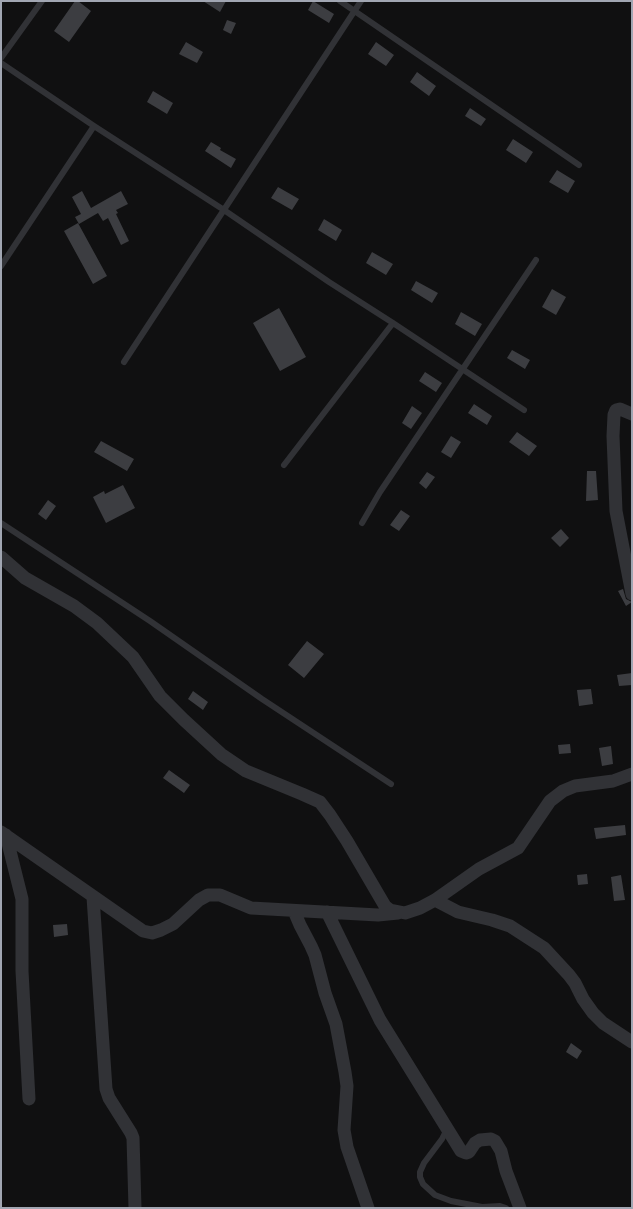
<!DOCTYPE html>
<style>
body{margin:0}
#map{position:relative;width:633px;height:1209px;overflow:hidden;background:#101011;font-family:"Sofia Sans Condensed",sans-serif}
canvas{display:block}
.frame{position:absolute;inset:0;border:2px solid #a1a6b2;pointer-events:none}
</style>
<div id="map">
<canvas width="633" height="1209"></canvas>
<div class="frame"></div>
</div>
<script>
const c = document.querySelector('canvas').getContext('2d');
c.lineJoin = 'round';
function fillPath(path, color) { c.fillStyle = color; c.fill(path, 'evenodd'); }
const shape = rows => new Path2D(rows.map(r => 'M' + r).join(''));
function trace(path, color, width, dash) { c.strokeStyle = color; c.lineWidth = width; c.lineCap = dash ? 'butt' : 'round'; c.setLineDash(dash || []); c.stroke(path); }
const building = shape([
 [75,1,78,1,91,11,69,42,54,31],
 [203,1,226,1,220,12],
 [313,1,334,14,329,23,308,10],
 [227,20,236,23,231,34,223,30],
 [186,42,203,52,197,63,179,54],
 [376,42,394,55,386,66,368,54],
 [417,72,436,86,429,96,410,82],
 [153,91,173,103,167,114,147,102],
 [470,108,486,119,481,126,465,116],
 [513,139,533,152,526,163,506,150],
 [211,142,221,148,220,150,236,159,231,168,205,151],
 [557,170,575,181,568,193,549,182],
 [278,187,299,199,292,210,271,198],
 [82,191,91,208,121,191,128,204,116,210,118,213,116,214,129,241,121,245,108,218,103,221,98,213,79,224,75,217,81,214,72,197],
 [324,219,342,230,336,241,318,230],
 [78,223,107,276,93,284,64,231],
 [372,252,393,264,386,275,366,263],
 [416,281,438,293,432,303,411,290],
 [552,289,566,297,556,315,542,307],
 [279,308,306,357,280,371,253,323],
 [461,312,482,324,475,336,455,324],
 [512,350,530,360,525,369,507,358],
 [425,372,442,383,436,392,419,381],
 [474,404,492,416,487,425,468,413],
 [412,406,422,413,411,429,402,423],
 [517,432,537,446,529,456,509,442],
 [451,436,461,442,451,458,441,452],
 [101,441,134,459,127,471,94,452],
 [587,471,596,471,598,500,586,501],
 [427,472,435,477,426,489,419,483],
 [123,485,135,508,106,523,93,497,104,491,105,494],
 [48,500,56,506,46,520,38,514],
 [401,510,410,516,399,531,390,525],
 [561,529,569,538,560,547,551,538],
 [623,589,626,599,632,602,626,606,618,591],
 [307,641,324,654,304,678,288,665],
 [632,673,632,685,619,686,617,675],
 [591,689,593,704,579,706,577,690],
 [193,691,208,702,203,710,188,699],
 [570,744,571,753,559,754,558,745],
 [611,746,613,764,602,766,599,748],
 [169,770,190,785,184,793,163,778],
 [625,825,626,835,596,839,594,828],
 [587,874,588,884,578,885,577,875],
 [621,875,625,900,614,901,611,877],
 [67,924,68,935,54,937,53,925],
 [571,1043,582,1051,577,1059,566,1052]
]);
const service = shape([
 [340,1,579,165],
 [1,58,42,1],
 [1,63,94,126,224,210,329,282,393,323,524,410],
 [1,266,94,126],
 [124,362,361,1],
 [284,465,393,323],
 [1,523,150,621,262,699,391,784],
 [362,523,380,492,536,260],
 [447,1129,442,1139,424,1163,420,1172,420,1177,423,1184,435,1195,451,1201,482,1207,500,1206,506,1208]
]);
const minor = shape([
 [632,414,620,409,616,410,614,415,613,436,616,511,632,594],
 [1,557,25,578,74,606,97,623,133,657,160,696,184,720,221,754,246,771,302,794,320,802,330,815,347,841,385,906,390,910,405,913,420,908,435,900,479,869,518,848,550,801,563,791,575,786,613,781,632,774],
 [1,832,143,931,152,933,161,930,173,924,199,900,208,895,220,895,251,908,378,915,398,913],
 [6,835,22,899,22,971,29,1099],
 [93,897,106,1089,109,1098,131,1133,133,1138,135,1208],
 [435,900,458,912,492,920,510,926,544,948,569,975,575,983,583,999,593,1013,603,1023,632,1042],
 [294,911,300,925,311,946,315,955,325,993,336,1024,345,1072,347,1086,344,1130,347,1147,368,1208],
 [327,912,380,1020,461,1151,466,1153,469,1152,475,1143,480,1140,491,1139,495,1141,501,1151,506,1171,520,1208]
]);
fillPath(building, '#3c3d41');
trace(service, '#313236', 6);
trace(minor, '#313236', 13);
</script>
